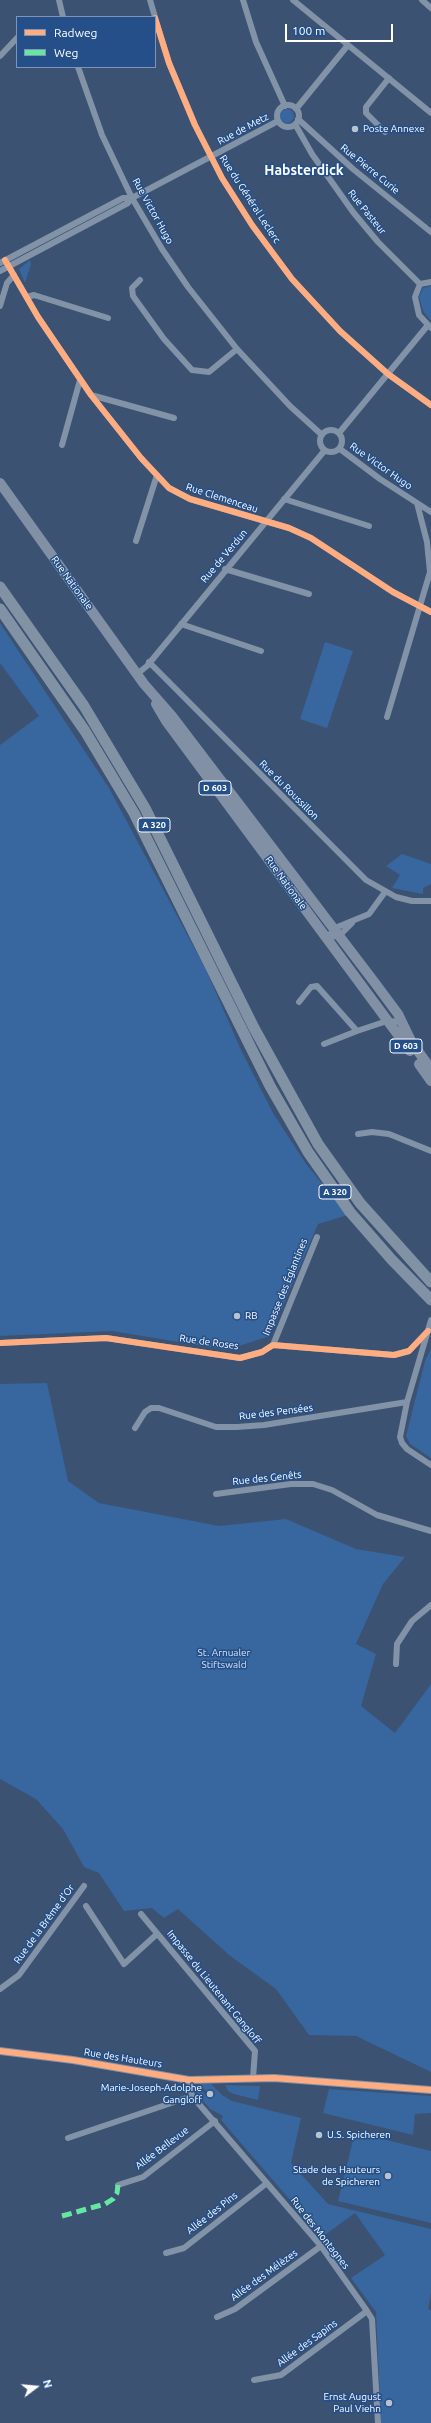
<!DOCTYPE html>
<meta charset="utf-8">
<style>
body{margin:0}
#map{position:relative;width:431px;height:2423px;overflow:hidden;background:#3b5272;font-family:Ubuntu,sans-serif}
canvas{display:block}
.legend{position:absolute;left:16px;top:16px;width:140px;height:52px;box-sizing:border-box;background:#244f89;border:1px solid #7c95b8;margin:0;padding:5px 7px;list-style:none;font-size:12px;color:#fff}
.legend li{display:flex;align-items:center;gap:8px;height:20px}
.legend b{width:20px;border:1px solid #7c95b8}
.north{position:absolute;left:16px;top:2367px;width:40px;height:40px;-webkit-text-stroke:3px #244f89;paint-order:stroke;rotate:74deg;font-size:11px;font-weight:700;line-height:16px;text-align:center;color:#fff}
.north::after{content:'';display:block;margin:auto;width:14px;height:18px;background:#fff;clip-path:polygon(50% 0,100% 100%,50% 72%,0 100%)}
.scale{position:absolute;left:285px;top:24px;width:108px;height:18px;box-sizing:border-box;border:2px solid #fff;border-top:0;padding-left:5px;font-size:12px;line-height:14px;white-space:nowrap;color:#fff;-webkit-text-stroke:3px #244f89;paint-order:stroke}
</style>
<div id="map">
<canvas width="431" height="2423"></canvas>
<ul class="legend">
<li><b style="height:5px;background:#ffac80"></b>Radweg</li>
<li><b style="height:5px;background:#66e7a1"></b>Weg</li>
</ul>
<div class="north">N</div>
<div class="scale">100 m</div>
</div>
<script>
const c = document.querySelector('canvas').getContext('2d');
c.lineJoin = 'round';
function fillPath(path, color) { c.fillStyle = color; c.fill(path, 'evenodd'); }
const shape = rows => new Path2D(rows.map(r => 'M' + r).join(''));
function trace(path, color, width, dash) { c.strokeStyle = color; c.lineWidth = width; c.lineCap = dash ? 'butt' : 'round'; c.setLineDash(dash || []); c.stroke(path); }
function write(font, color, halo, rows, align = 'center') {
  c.font = font + ' Ubuntu,sans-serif'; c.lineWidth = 3; c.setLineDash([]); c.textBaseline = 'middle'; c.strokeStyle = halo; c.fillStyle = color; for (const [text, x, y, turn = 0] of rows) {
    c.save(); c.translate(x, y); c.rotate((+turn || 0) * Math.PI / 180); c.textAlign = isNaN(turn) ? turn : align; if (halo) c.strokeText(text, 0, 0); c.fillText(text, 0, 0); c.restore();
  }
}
const green = shape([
 '280 116a7 7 0 1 1 14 0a7 7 0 1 1-14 0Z',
 [30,260,31,264,25,283,19,269],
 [431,286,431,321,423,311,419,297,423,288],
 [0,623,109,788,205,968,242,1052,273,1113,306,1164,348,1215,318,1224,270,1336,227,1350,112,1331,0,1336,0,745,39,716,0,663],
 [325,642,353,651,327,728,300,719],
 [402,854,431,864,431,884,423,888,423,894,392,888,400,875,386,866],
 [431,1349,431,1458,410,1444,406,1436,425,1361],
 [47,1383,68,1481,99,1503,219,1526,286,1519,356,1549,405,1557,383,1584,356,1644,376,1654,361,1706,395,1733,431,1684,431,2072,356,2036,309,2035,276,1989,229,1955,178,1909,164,1918,152,1908,124,1911,99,1873,84,1867,63,1829,36,1799,0,1779,0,1384],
 [199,2084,211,2084,222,2095,232,2101,301,2118,291,2163,328,2204,431,2229,431,2293,428,2309,431,2310,431,2423,381,2423,376,2312,351,2278,385,2255,355,2213,322,2237,221,2120,223,2116,210,2109,194,2090,199,2089,211,2099,214,2093,209,2090,207,2092],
 [225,2085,260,2086,258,2100,234,2094,228,2091],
 [329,2089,431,2096,431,2113,415,2114,413,2135,323,2113],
 [355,2132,431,2151,431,2223,338,2201]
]);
const minor = shape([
 [59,0,63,17],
 [150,0,155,17],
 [243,0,256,42,285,106],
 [293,0,431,113],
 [422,0,431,8],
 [155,18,169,63,195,125,222,178,252,225,292,279,340,331,388,374,431,405],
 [0,56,17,38],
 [78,67,102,135,132,198,162,249,188,287,237,349,290,406,322,435],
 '277 116a11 11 0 1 1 22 0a11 11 0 1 1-22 0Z',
 [296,109,348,45],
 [298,119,353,169,431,232],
 [295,124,312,154,353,212,378,242,420,284],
 [385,132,366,113,366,107,389,78],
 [5,260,38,317,91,395,141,458,169,488,190,499,289,528,311,538,393,592,431,612],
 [0,263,123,198,132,198,278,121],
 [0,271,128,203,132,198],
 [140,280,132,288,133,296,164,339,192,370,209,372,237,349],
 [431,282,420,284,415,297,419,315,431,328],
 [27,297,34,295,108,318],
 [0,306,7,283,14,275],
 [91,395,174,418],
 '320 441a11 11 0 1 1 22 0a11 11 0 1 1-22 0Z',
 [339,433,428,325],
 [62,445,80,380],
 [340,449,380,479,431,512],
 [284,499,369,526],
 [136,541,157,475],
 [225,569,309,594],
 [181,624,261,651],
 [149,662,366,880,396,897,412,901,431,901],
 [137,674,147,666,325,450],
 [387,717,430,572,427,542,417,503],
 [327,938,335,928,369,914,385,892],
 [327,938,340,935,352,923],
 [299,1002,311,987,317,986,357,1031,387,1021,402,1022],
 [324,1044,357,1031],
 [358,1134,372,1132,389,1134,431,1151],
 [431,1320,407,1402,400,1437,402,1443,407,1449,431,1465],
 [0,1343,106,1338,240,1358,262,1352,273,1345,394,1355,409,1351,428,1331],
 [273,1345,317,1237],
 [135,1428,145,1412,151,1408,159,1408,216,1427,237,1427,264,1425,407,1402],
 [216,1494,291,1484,313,1484,332,1490,377,1515,431,1531],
 [396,1664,397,1644,412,1621,431,1605],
 [86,1906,124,1964,157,1934],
 [141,1914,255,2051,253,2078],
 [0,1989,19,1975,84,1886],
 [189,2080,192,2096,321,2246,367,2311,372,2319,378,2423],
 [68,2138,192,2096],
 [118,2185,143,2177,215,2121],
 [166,2253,184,2248,267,2183],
 [217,2317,235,2309,321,2246],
 [254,2380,281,2375,367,2311]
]);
const tertiary = shape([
 [0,2051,73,2060,189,2080,274,2078,431,2090]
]);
const primary = shape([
 [0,483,144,684,172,716,375,983,398,1014,412,1043,431,1069],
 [156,704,166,721,410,1051],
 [419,1064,431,1081]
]);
const motorway = shape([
 [0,587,84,706,145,808,254,1028,318,1144,360,1203,431,1282],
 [0,609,85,731,134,813,270,1086,308,1152,350,1212,392,1260,431,1300]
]);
const quiet = shape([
 [62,2216,105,2204,113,2199,117,2193,118,2185]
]);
const cycleway = shape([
 [155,18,169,63,195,125,222,178,252,225,292,279,340,331,388,374,431,405],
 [5,260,38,317,91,395,141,458,169,488,190,499,289,528,311,538,393,592,431,612],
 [0,1343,106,1338,240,1358,262,1352,273,1345,394,1355,409,1351,428,1331],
 [0,2051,73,2060,189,2080,274,2078,431,2090]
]);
const markers = [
 [355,129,4,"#bac2ce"],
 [237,1316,4,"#bac2ce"],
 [210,2094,4,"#bac2ce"],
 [319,2135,4,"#bac2ce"],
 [388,2176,4,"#bac2ce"],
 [389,2403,4,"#bac2ce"]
];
const shields = [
 [215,788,32],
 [154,825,32],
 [406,1046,32],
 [335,1192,32]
];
const shieldNames = [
 ["D 603",215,788],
 ["A 320",154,825],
 ["D 603",406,1046],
 ["A 320",335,1192]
];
const streetNames = [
 ["Rue de Metz",243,129,-28],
 ["Rue Pierre Curie",370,169,39],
 ["Rue du Général Leclerc",250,199,57],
 ["Rue Victor Hugo",153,211,61],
 ["Rue Pasteur",367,212,51],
 ["Rue Victor Hugo",381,466,35],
 ["Rue Clemenceau",222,498,18],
 ["Rue de Verdun",224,556,-50],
 ["Rue Nationale",72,583,54],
 ["Rue du Roussillon",289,790,45],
 ["Rue Nationale",286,883,54],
 ["Impasse des Églantines",285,1287,-68],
 ["Rue de Roses",209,1342,8],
 ["Rue des Pensées",276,1412,-7],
 ["Rue des Genêts",267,1478,-6],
 ["Rue de la Brême d'Or",44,1924,-54],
 ["Impasse du Lieutenant Gangloff",214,1987,51],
 ["Rue des Hauteurs",123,2058,9],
 ["Allée Bellevue",162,2148,-37],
 ["Allée des Pins",212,2213,-38],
 ["Rue des Montagnes",320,2233,52],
 ["Allée des Mélèzes",264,2275,-36],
 ["Allée des Sapins",307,2343,-36]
];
const poiNames = [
 ["Poste Annexe",363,129],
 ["RB",245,1316],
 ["Marie-Joseph-Adolphe",202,2088,"right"],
 ["Gangloff",202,2100,"right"],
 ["U.S. Spicheren",327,2135],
 ["Stade des Hauteurs",380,2170,"right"],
 ["de Spicheren",380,2182,"right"],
 ["Ernst August",381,2397,"right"],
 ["Paul Viehn",381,2409,"right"]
];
const parkNames = [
 ["St. Arnualer",224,1653],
 ["Stiftswald",224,1665]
];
const districtNames = [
 ["Habsterdick",304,170]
];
fillPath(green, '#38669e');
trace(minor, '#8292a7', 6);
trace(tertiary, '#8292a7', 8);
trace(primary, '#8190a5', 10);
trace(motorway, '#8292a5', 11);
trace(quiet, '#66e7a1', 5, [10, 5]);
trace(cycleway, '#ffac80', 6);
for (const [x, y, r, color] of markers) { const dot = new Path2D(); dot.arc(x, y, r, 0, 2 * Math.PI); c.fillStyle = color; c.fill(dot); trace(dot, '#244f89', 1.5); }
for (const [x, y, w] of shields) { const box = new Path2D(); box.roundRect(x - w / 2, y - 7, w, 14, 3); c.fillStyle = '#244f89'; c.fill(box); trace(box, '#fff', 1); }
write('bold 9px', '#fff', null, shieldNames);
write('10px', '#fff', '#244f89', streetNames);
write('10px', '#fff', '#244f89', poiNames, 'left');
write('10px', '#d4e4f7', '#244f89', parkNames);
write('bold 14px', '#fff', '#244f89', districtNames);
</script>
